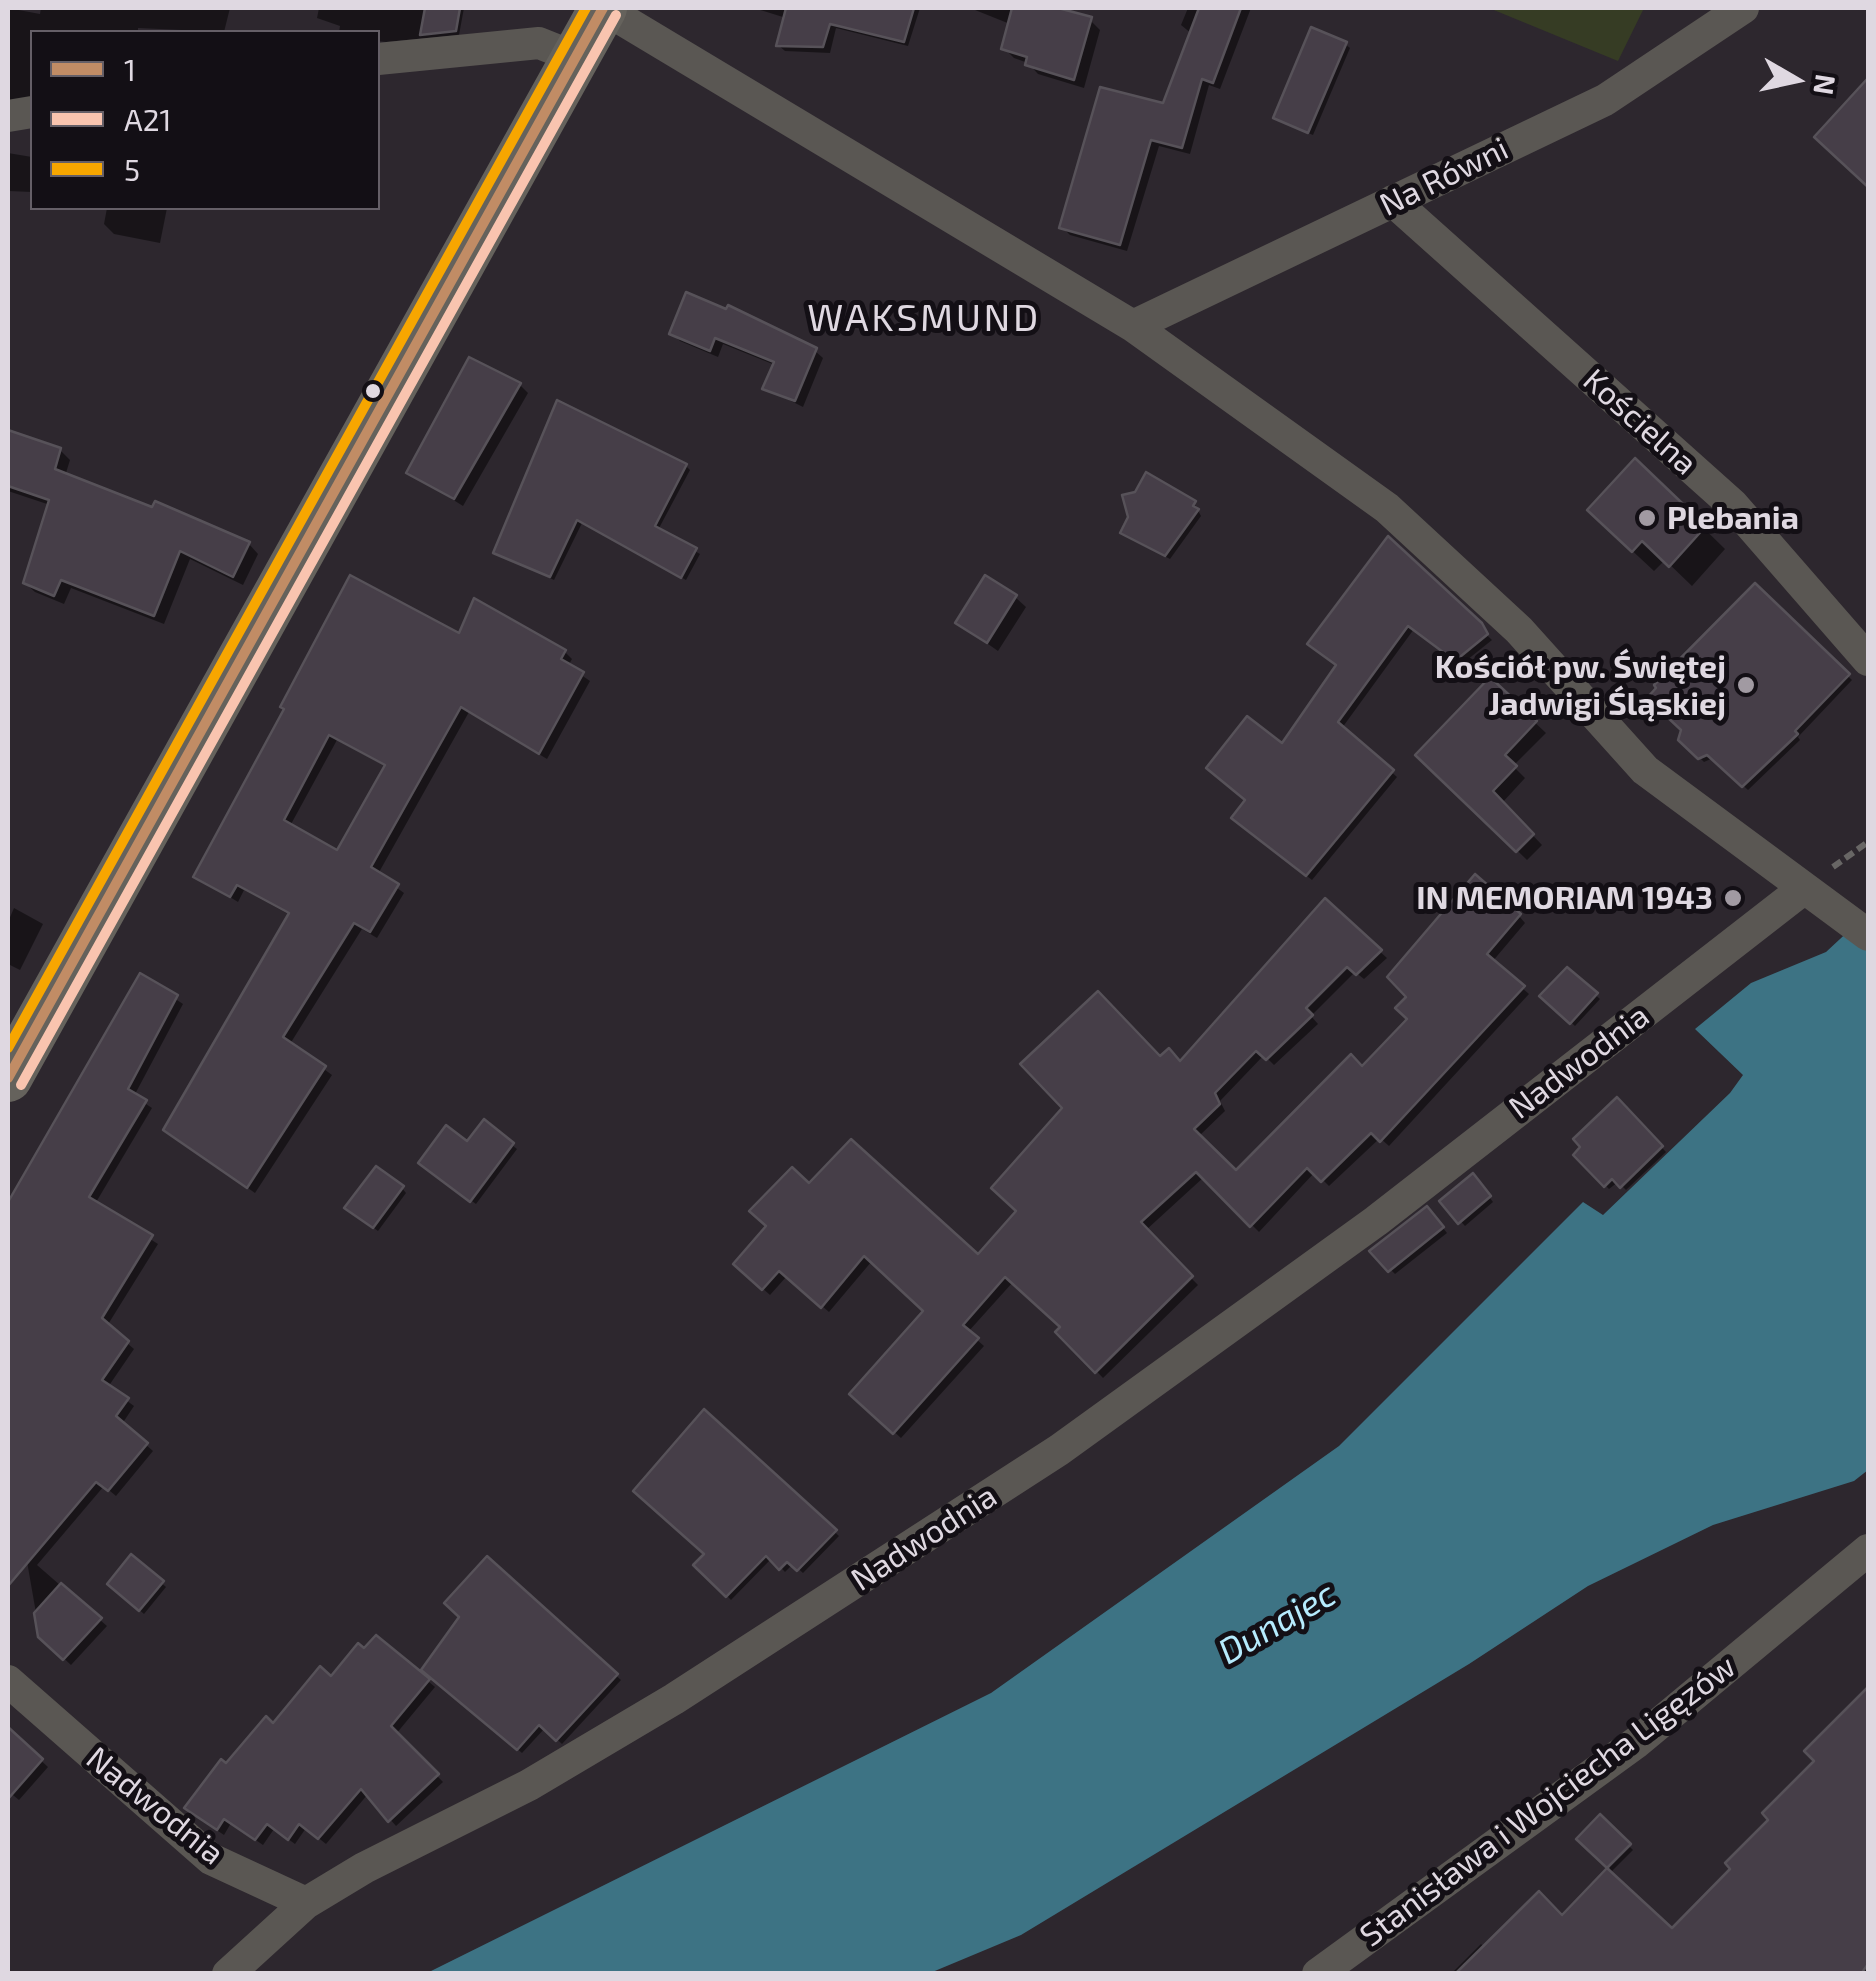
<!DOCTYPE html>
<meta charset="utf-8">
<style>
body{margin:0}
#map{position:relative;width:1876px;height:1981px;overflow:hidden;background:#2d272e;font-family:"Exo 2",sans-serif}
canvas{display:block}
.frame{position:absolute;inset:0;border:10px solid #dfd8e1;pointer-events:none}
.legend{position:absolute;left:30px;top:30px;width:350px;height:180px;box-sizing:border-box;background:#130f15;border:2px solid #655f67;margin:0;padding:12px 18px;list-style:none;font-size:30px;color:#dfd8e1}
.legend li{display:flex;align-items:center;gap:20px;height:50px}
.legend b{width:50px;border:2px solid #655f67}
.north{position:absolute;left:1746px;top:30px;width:100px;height:100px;-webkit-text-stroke:8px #130f15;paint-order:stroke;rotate:99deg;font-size:28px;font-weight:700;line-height:40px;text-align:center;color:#dfd8e1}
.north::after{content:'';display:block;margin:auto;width:35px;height:45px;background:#dfd8e1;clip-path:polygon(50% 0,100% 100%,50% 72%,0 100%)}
</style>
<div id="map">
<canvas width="1876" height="1981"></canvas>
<div class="frame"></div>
<ul class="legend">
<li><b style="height:12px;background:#c18c65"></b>1</li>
<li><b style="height:12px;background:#f9c4af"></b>A21</li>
<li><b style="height:12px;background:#f7a600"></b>5</li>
</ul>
<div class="north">N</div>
</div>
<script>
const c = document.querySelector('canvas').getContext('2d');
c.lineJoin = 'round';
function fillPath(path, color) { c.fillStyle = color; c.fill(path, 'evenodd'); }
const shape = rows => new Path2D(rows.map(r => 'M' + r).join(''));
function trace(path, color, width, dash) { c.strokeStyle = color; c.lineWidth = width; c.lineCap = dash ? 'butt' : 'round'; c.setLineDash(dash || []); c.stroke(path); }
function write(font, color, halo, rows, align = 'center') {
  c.font = font + ' "Exo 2",sans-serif'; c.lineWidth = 10; c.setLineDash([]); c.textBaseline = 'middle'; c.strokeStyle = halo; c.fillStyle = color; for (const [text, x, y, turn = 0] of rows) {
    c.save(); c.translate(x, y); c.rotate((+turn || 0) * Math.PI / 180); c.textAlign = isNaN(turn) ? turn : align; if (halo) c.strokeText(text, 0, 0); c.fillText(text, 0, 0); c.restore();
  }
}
const green = shape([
 [1489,8,1644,8,1618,61]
]);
const water = shape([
 [1868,913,1868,1470,1854,1481,1713,1525,1588,1586,1469,1664,1021,1935,930,1973,425,1974,991,1693,1339,1446,1583,1202,1603,1215,1730,1093,1743,1075,1695,1029,1751,983,1826,952]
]);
const shadow = shape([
 [8,8,40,14,41,8,230,8,224,32,138,28,138,32,32,32,32,101,8,107],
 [319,8,464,8,459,35,386,42,378,41,378,32,339,32,340,26,317,18],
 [754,8,920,8,908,46,836,28,830,53,785,51,778,45,786,18],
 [970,8,1049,8,1090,20,1100,30,1084,88,1038,74,1028,63,1014,58,1004,48,1010,24],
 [1188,8,1251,8,1220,89,1209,85,1190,154,1159,146,1127,251,1070,235,1062,227,1164,106,1192,34,1181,25],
 [1345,44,1350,48,1313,135,1281,122,1276,118],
 [8,153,32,157,32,192,8,191],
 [107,208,167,208,160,243,114,234,104,224],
 [687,295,815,351,823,358,803,407,765,388,775,365,723,344,718,357,680,341,672,333],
 [520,385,528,393,463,506,409,472],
 [8,433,60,450,70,460,65,476,249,544,258,554,243,585,190,559,164,624,71,588,64,604,35,592,25,583,50,505,8,491],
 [1635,461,1725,549,1692,586,1665,560,1654,571,1611,531],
 [686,466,690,470,658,530,700,554,686,580,582,523,554,580,496,552],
 [1194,503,1201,516,1170,559,1128,537],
 [1388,540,1492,640,1462,664,1414,629,1342,728,1397,777,1312,880,1239,823,1282,747,1339,665],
 [1755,587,1852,680,1798,737,1800,740,1748,790,1713,758,1704,762,1681,739],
 [1015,597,1026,607,998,651,958,623],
 [460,637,565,652,572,659,568,666,590,681,547,759,469,712,378,874,404,893,377,938,362,929,290,1044,332,1075,255,1193,173,1136,290,915,244,890,238,902,196,876,287,710],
 [337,740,387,767,338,853,290,826],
 [1491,681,1546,733,1513,766,1525,778,1502,803,1542,845,1527,860,1419,755],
 [1325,902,1387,958,1364,979,1355,972,1311,1016,1318,1024,1274,1065,1264,1055,1220,1101,1225,1111,1198,1137,1236,1174,1363,1069,1519,916,1525,923,1492,962,1529,994,1389,1146,1380,1138,1329,1186,1315,1172,1259,1232,1204,1177,1145,1231,1198,1285,1103,1378,1059,1332,1063,1328,1013,1282,968,1332,984,1346,901,1438,852,1394,926,1311,872,1261,829,1312,787,1276,770,1295,743,1271,810,1186,978,1257,1160,1060,1180,1064],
 [14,908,43,924,20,970,8,964,8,922],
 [1568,971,1600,999,1575,1026,1543,996],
 [141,976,183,1004,134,1096,152,1108,95,1204,158,1244,107,1326,134,1349,108,1387,134,1406,122,1424,153,1451,116,1496,104,1486,37,1565,107,1626,71,1665,40,1636,25,1550,8,1571,8,1206],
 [1617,1100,1666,1152,1626,1190,1618,1182,1609,1189,1576,1155],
 [484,1123,517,1149,476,1204,425,1167,467,1145],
 [1477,1181,1493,1202,1465,1226,1443,1202],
 [402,1188,406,1193,378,1231,352,1212],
 [1432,1214,1447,1233,1395,1274,1372,1251],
 [704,1412,839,1536,803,1573,793,1564,785,1572,772,1558,731,1600,697,1565,707,1554],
 [132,1558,166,1587,144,1614,110,1584],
 [487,1559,621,1680,562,1744,545,1728,522,1753,425,1670,462,1617],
 [377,1638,435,1687,396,1734,443,1782,396,1826,368,1794,326,1844,306,1828,295,1844,274,1829,263,1845,231,1823,224,1835,194,1815,227,1767],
 [1868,1690,1868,1974,1451,1974,1481,1944,1485,1948,1562,1918,1610,1868,1580,1839,1600,1818,1633,1850,1609,1874,1672,1931,1734,1869,1817,1761,1807,1751],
 [8,1730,48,1767,19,1800,8,1791]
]);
const building = shape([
 [425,8,460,8,456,31,420,35,425,8],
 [786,8,914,8,904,42,830,24,823,47,776,46,786,8],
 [1012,8,1058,8,1092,17,1074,80,1025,65,1027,57,1001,49,1012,8],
 [1199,8,1241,8,1213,83,1202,79,1182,148,1151,140,1120,245,1059,228,1100,87,1163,103,1199,8],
 [1311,27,1347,42,1308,133,1273,118,1311,27],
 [1868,78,1868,187,1814,137,1868,78],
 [686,292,726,309,728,305,817,348,795,401,762,389,774,362,715,338,710,351,669,334,686,292],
 [469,357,521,383,454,499,406,473,469,357],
 [557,400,687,464,655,526,697,548,681,578,577,520,550,577,493,553,557,400],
 [8,430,61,448,55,469,152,507,155,501,250,542,233,577,180,551,154,616,61,580,54,596,23,583,49,500,8,486,8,430],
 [1635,458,1706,526,1669,567,1642,541,1632,552,1587,510,1635,458],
 [1146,472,1196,501,1193,506,1199,509,1165,556,1120,533,1128,517,1122,495,1135,492,1146,472],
 [1388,536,1482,623,1488,634,1455,661,1408,626,1338,722,1394,770,1306,876,1231,818,1245,800,1206,768,1247,716,1282,743,1336,665,1307,644,1388,536],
 [350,575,459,633,474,598,566,650,561,659,584,672,539,754,461,707,371,867,399,884,370,932,354,923,283,1037,326,1066,247,1188,163,1130,289,913,237,885,230,897,193,877,284,709,280,707,350,575],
 [329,735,385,765,337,850,284,820,329,735],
 [985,575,1017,595,987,643,955,623,985,575],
 [1755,583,1850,674,1795,731,1798,734,1742,787,1707,755,1698,759,1678,740,1681,730,1647,698,1656,688,1654,685,1755,583],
 [1490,677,1537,721,1505,755,1517,766,1493,791,1534,834,1516,852,1415,755,1490,677],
 [1475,874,1521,914,1487,954,1525,986,1380,1142,1371,1133,1321,1182,1307,1168,1250,1227,1196,1172,1141,1222,1193,1276,1095,1373,1055,1332,1060,1327,1005,1277,963,1325,979,1338,893,1434,849,1394,923,1311,864,1256,821,1308,779,1271,762,1290,733,1264,766,1226,749,1211,792,1167,809,1183,851,1139,978,1254,1016,1211,991,1188,1062,1108,1020,1064,1098,991,1160,1056,1169,1048,1180,1061,1325,898,1382,950,1356,975,1347,967,1306,1008,1313,1015,1266,1060,1256,1051,1215,1093,1220,1104,1194,1129,1236,1170,1351,1054,1362,1066,1407,1019,1395,1008,1406,997,1387,977,1475,874],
 [1567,967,1598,993,1570,1024,1539,996,1567,967],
 [140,973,178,995,128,1089,147,1100,89,1197,153,1235,102,1318,129,1341,102,1380,129,1398,116,1416,148,1443,108,1491,96,1482,8,1586,8,1202,140,973],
 [1617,1097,1663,1146,1620,1188,1612,1179,1604,1187,1573,1155,1580,1147,1573,1139,1617,1097],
 [484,1119,514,1143,470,1202,418,1163,446,1125,467,1141,484,1119],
 [376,1166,404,1186,373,1228,344,1208,376,1166],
 [1473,1173,1491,1196,1458,1224,1439,1201,1473,1173],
 [1427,1206,1444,1227,1388,1272,1369,1251,1427,1206],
 [704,1409,837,1530,797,1571,787,1562,779,1570,766,1556,726,1597,693,1565,704,1554,633,1491,704,1409],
 [131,1554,164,1581,139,1611,107,1584,131,1554],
 [487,1556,618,1674,556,1741,539,1725,517,1750,421,1670,459,1617,444,1603,487,1556],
 [61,1583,102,1618,63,1660,38,1637,34,1613,61,1583],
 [376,1635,430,1679,391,1726,439,1774,388,1822,361,1789,318,1839,299,1824,288,1840,267,1824,255,1840,224,1819,217,1830,184,1808,221,1759,226,1763,266,1716,273,1723,320,1666,331,1676,358,1643,364,1648,376,1635],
 [1868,1687,1868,1964,1861,1974,1455,1974,1539,1891,1562,1915,1607,1868,1672,1928,1730,1869,1725,1863,1768,1820,1762,1813,1814,1761,1804,1751,1868,1687],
 [8,1727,43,1759,8,1799,8,1727],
 [1600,1814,1631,1844,1607,1868,1576,1839,1600,1814]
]);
const path = shape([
 [1833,867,1868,842]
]);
const street = shape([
 [603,8,1133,326,1387,508,1519,630,1645,770,1868,935],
 [378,59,539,43,574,57],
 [8,116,32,112],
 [1393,201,1733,505,1868,660],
 [1133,326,1605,100,1743,8],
 [8,1681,211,1859,306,1903],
 [228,1974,306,1903,364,1868,529,1785,674,1699,1059,1450,1376,1221,1803,889],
 [1318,1974,1637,1742,1868,1550]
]);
const secondary = shape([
 [8,1078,603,8]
]);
const bus1 = shape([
 [8,1078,603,8]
]);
const bus2 = shape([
 [21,1085,616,15]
]);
const bus3 = shape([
 [8,1048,586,8]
]);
const markers = [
 [373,391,9,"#dfd8e1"],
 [1647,518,10,"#a19aa2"],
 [1746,685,10,"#a19aa2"],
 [1733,898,10,"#a19aa2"]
];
const streetNames = [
 ["Na Równi",1444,177,-26],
 ["Kościelna",1640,422,42],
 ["Nadwodnia",1579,1062,-37],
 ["Nadwodnia",924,1538,-33],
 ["Stanisława i Wojciecha Ligęzów",1548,1801,-37],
 ["Nadwodnia",155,1806,39]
];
const poiNames = [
 ["Plebania",1667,518,"left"],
 ["Kościół pw. Świętej",1726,667],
 ["Jadwigi Śląskiej",1726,704],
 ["IN MEMORIAM 1943",1713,898]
];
const waterNames = [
 ["Dunajec",1277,1623,-30]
];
const quarterNames = [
 ["WAKSMUND",924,318]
];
fillPath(green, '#363c24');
fillPath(water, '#3d7384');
fillPath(shadow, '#0007');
fillPath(building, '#463e48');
trace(building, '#575259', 2.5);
trace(path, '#686665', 6, [10, 5]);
trace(street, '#5a5753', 32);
trace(secondary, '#65625c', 48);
trace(bus1, '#c18c65', 10);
trace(bus2, '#f9c4af', 10);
trace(bus3, '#f7a600', 10);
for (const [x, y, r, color] of markers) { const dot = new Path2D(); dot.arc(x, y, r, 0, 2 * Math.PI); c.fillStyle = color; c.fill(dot); trace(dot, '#130f15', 4); }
write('32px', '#dfd8e1', '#130f15', streetNames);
write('bold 32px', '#dfd8e1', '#130f15', poiNames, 'right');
write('italic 35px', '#b6ebfd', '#130f15', waterNames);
c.letterSpacing = '2.5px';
write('38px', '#dfd8e1', '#130f15', quarterNames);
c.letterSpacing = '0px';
</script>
